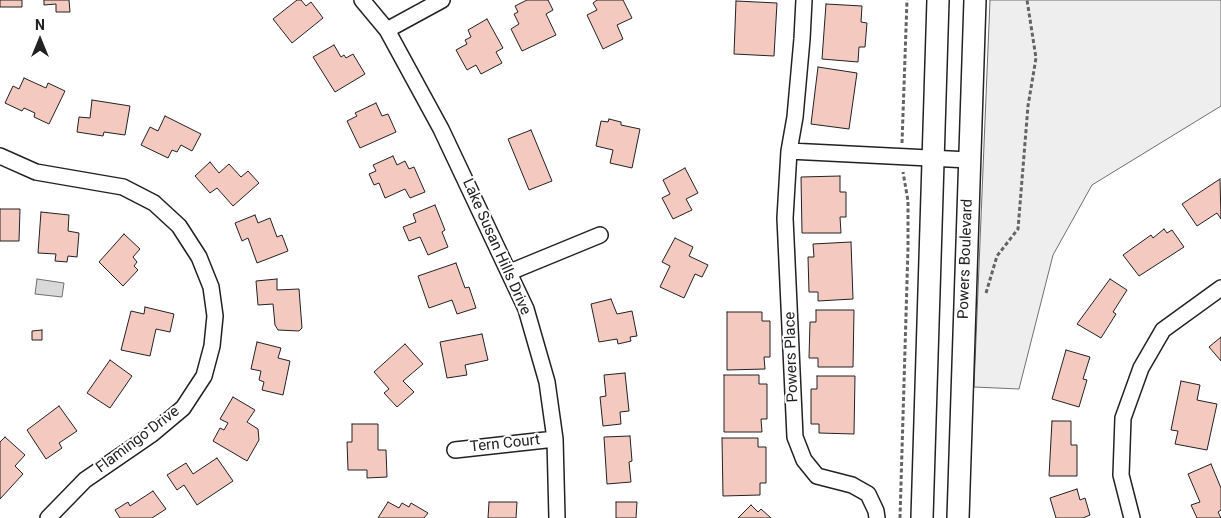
<!DOCTYPE html>
<style>
body{margin:0}
#map{position:relative;width:1221px;height:518px;overflow:hidden;background:#fff;font-family:Roboto,sans-serif}
canvas{display:block}
.north{position:absolute;left:15px;top:15px;width:50px;height:50px;-webkit-text-stroke:4px #fff;paint-order:stroke;rotate:0deg;font-size:14px;font-weight:700;line-height:20px;text-align:center;color:#222}
.north::after{content:'';display:block;margin:auto;width:18px;height:22px;background:#222;clip-path:polygon(50% 0,100% 100%,50% 72%,0 100%)}
</style>
<div id="map">
<canvas width="1221" height="518"></canvas>
<div class="north">N</div>
</div>
<script>
const c = document.querySelector('canvas').getContext('2d');
c.lineJoin = 'round';
function fillPath(path, color) { c.fillStyle = color; c.fill(path, 'evenodd'); }
const shape = rows => new Path2D(rows.map(r => 'M' + r).join(''));
function trace(path, color, width, dash) { c.strokeStyle = color; c.lineWidth = width; c.lineCap = dash ? 'butt' : 'round'; c.setLineDash(dash || []); c.stroke(path); }
function write(font, color, halo, rows, align = 'center') {
  c.font = font + ' Roboto,sans-serif'; c.lineWidth = 4; c.setLineDash([]); c.textBaseline = 'middle'; c.strokeStyle = halo; c.fillStyle = color; for (const [text, x, y, turn = 0] of rows) {
    c.save(); c.translate(x, y); c.rotate((+turn || 0) * Math.PI / 180); c.textAlign = isNaN(turn) ? turn : align; if (halo) c.strokeText(text, 0, 0); c.fillText(text, 0, 0); c.restore();
  }
}
const green = shape([
 [990,0,1221,0,1221,106,1092,185,1053,255,1019,389,974,387,990,0]
]);
const water = shape([
 [37,279,64,283,62,297,35,294,37,279]
]);
const building = shape([
 [0,0,22,0,22,7,0,7,0,0],
 [44,0,69,0,70,12,56,12,56,4,44,5,44,0],
 [297,0,301,0,306,6,311,2,323,18,292,43,273,19,297,0],
 [527,0,548,0,553,10,546,14,556,35,522,51,511,29,519,24,514,14,518,12,515,6,527,0],
 [597,0,623,0,632,18,617,25,623,39,603,49,587,15,597,10,593,3,597,0],
 [736,1,777,3,774,56,734,54,736,1],
 [826,4,862,6,861,22,867,23,865,47,859,47,858,62,822,59,826,4],
 [487,19,503,48,496,52,502,63,481,74,476,65,467,70,456,50,467,44,465,40,471,37,468,30,487,19],
 [334,45,341,57,344,55,346,58,353,54,365,74,335,92,313,57,334,45],
 [818,67,857,73,849,129,811,124,818,67],
 [24,78,46,88,48,83,65,91,49,124,34,117,35,113,24,108,22,111,5,103,13,86,19,89,24,78],
 [92,100,130,106,125,135,104,132,103,136,77,132,79,117,90,118,92,100],
 [376,103,382,116,388,114,396,132,360,148,347,121,357,116,355,113,376,103],
 [165,116,201,134,192,151,181,145,177,152,172,150,168,158,141,145,150,127,158,131,165,116],
 [609,119,621,122,621,125,640,129,632,168,610,163,613,150,596,146,601,121,608,122,609,119],
 [531,130,552,181,529,190,508,139,531,130],
 [393,156,397,165,405,161,409,169,414,167,425,192,410,198,405,189,385,198,379,183,374,185,369,174,376,171,373,165,393,156],
 [210,162,219,173,229,164,241,177,248,171,259,183,233,206,217,188,210,193,195,176,210,162],
 [685,168,698,193,686,199,692,210,673,219,662,198,670,194,663,180,685,168],
 [840,176,840,192,846,192,846,217,840,217,841,233,802,233,801,177,840,176],
 [1220,179,1221,219,1217,213,1197,226,1182,204,1220,179],
 [435,205,445,230,442,232,448,247,428,255,420,237,409,241,403,227,416,222,413,214,435,205],
 [0,209,20,209,19,241,0,241,0,209],
 [41,212,69,215,68,231,79,233,77,257,68,256,67,262,55,261,56,254,38,253,41,212],
 [255,215,258,223,270,218,277,237,282,235,288,251,257,263,248,238,242,241,235,223,255,215],
 [1164,229,1167,233,1172,230,1184,247,1139,276,1123,255,1151,235,1153,238,1164,229],
 [124,234,140,249,133,257,137,262,134,266,138,270,123,286,99,262,124,234],
 [675,238,693,247,689,256,708,265,702,277,695,274,684,298,660,287,670,266,662,262,675,238],
 [851,242,853,299,818,301,818,292,809,292,808,257,814,257,813,244,851,242],
 [456,263,465,288,469,287,476,308,457,314,452,300,429,308,418,276,456,263],
 [277,279,277,290,299,289,302,328,299,331,278,330,275,325,273,304,258,305,256,281,277,279],
 [1110,279,1127,290,1113,312,1116,314,1101,338,1077,324,1110,279],
 [611,299,617,314,632,311,637,336,630,337,631,341,618,344,617,339,599,342,591,304,611,299],
 [145,307,174,314,170,332,156,329,150,356,121,350,131,311,144,314,145,307],
 [816,310,854,310,853,367,818,367,818,358,809,358,810,322,816,322,816,310],
 [727,312,762,312,762,321,770,321,770,357,764,357,765,369,727,370,727,312],
 [42,330,42,340,32,340,32,331,42,330],
 [482,334,488,360,465,365,467,375,447,378,440,342,482,334],
 [1221,337,1221,361,1209,347,1221,337],
 [257,342,281,348,278,358,290,361,283,395,262,390,264,382,259,380,261,371,251,369,257,342],
 [405,344,423,364,403,381,414,392,397,407,384,393,389,389,374,372,405,344],
 [1066,350,1090,357,1083,379,1087,380,1079,407,1052,399,1066,350],
 [110,360,132,376,110,408,87,393,110,360],
 [625,373,629,411,620,412,621,424,603,426,600,397,606,396,604,375,625,373],
 [724,375,759,375,759,384,767,384,767,419,761,419,762,432,724,432,724,375],
 [817,376,855,376,854,434,819,433,819,424,811,424,811,389,817,389,817,376],
 [1181,381,1200,385,1197,400,1217,404,1207,450,1175,444,1178,431,1171,430,1181,381],
 [233,397,255,410,247,422,258,429,259,440,247,461,213,441,220,428,224,430,228,423,220,419,233,397],
 [59,406,77,431,59,443,62,448,46,459,27,430,59,406],
 [1052,421,1071,421,1071,445,1077,445,1077,476,1049,476,1052,421],
 [352,424,378,424,378,450,386,450,387,477,367,478,367,470,348,470,347,442,352,442,352,424],
 [630,436,632,461,629,462,631,482,607,484,604,437,630,436],
 [5,437,25,455,15,466,23,474,0,499,0,442,5,437],
 [722,438,758,438,758,447,766,447,766,483,760,483,760,495,723,496,722,438],
 [217,458,233,481,197,505,184,485,177,490,167,475,186,463,193,474,217,458],
 [1211,464,1221,488,1221,510,1218,512,1221,518,1197,518,1191,505,1200,502,1188,474,1211,464],
 [1077,489,1080,500,1085,498,1090,515,1083,518,1056,518,1050,498,1077,489],
 [153,491,166,509,152,518,120,518,115,510,128,502,130,506,153,491],
 [388,502,399,508,402,503,409,507,411,503,428,513,424,518,378,518,388,502],
 [489,502,517,502,516,518,488,518,489,502],
 [616,502,637,502,636,518,616,518,616,502],
 [751,505,758,512,761,509,771,518,738,518,751,505]
]);
const path = shape([
 [902,143,907,0],
 [986,293,997,256,1018,229,1028,106,1036,58,1027,0],
 [900,518,908,248,908,201,903,172]
]);
const minor = shape([
 [362,0,387,30,441,129,526,309,547,382,555,439,557,518],
 [804,0,802,39,795,117,789,151,785,218,795,437,804,460,817,476,852,485,868,494,876,511,877,518],
 [387,30,442,0],
 [789,151,969,160],
 [0,156,36,172,123,187,154,203,179,226,199,257,211,287,215,316,212,346,204,376,183,408,152,434,85,480,48,518],
 [510,272,600,235],
 [455,450,555,439],
 [1132,518,1121,475,1123,418,1141,368,1163,330,1221,288]
]);
const secondary = shape([
 [922,518,938,0],
 [958,518,975,0]
]);
const streetNames = [
 ["Lake Susan Hills Drive",496,247,66],
 ["Powers Boulevard",966,259,-88],
 ["Powers Place",792,357,-92],
 ["Flamingo Drive",138,440,-37],
 ["Tern Court",505,444,-6]
];
fillPath(green, '#eee');
trace(green, '#6f6f6f', 1);
fillPath(water, '#d9d9d9');
trace(water, '#6f6f6f', 1);
fillPath(building, '#f3c9c0');
trace(building, '#222', 1);
trace(minor, '#222', 18);
trace(secondary, '#222', 24);
trace(path, '#646464', 3, [4, 2.5]);
trace(minor, '#fff', 15);
trace(secondary, '#fff', 21);
write('15px', '#222', '#fff', streetNames);
</script>
